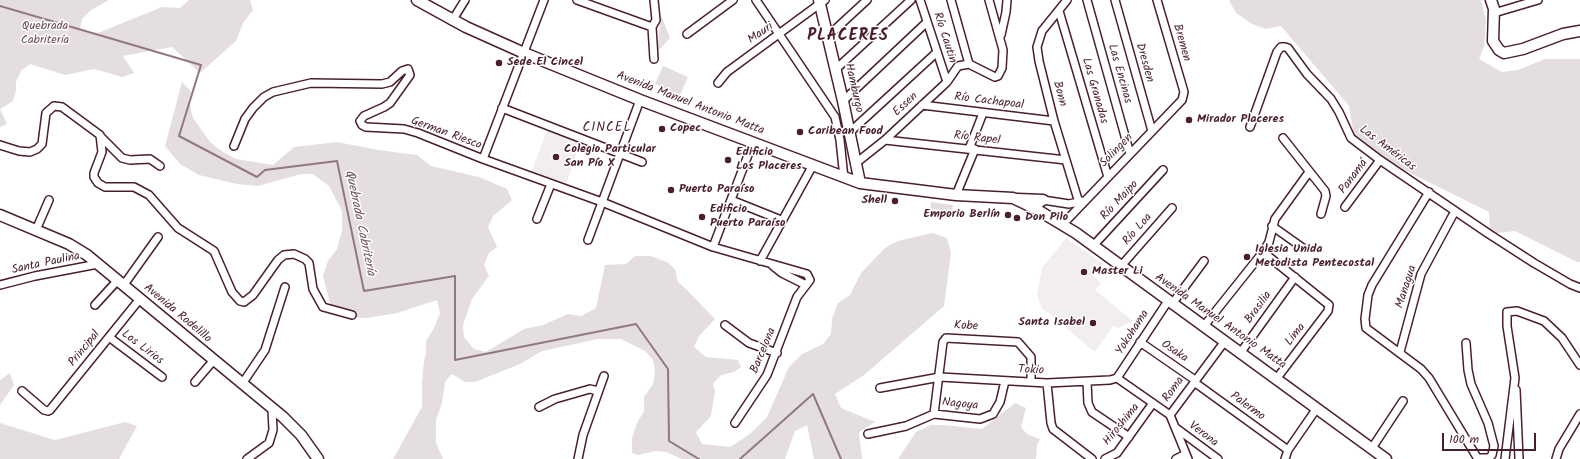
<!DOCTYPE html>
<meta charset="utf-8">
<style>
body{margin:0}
#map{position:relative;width:1580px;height:459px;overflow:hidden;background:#fff;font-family:Kalam,sans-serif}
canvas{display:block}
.scale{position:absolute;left:1442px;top:433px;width:94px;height:18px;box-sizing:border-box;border:2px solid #4a1f2b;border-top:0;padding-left:5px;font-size:12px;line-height:14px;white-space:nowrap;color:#4a1f2b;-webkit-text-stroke:3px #fff;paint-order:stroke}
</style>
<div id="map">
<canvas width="1580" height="459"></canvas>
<div class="scale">100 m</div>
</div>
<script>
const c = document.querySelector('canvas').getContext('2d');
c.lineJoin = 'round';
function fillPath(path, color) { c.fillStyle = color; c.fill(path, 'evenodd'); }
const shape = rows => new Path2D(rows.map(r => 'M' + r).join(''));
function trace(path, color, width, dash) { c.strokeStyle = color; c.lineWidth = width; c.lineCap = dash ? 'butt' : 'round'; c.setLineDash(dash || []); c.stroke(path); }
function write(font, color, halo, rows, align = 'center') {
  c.font = font + ' Kalam,sans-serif'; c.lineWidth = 3; c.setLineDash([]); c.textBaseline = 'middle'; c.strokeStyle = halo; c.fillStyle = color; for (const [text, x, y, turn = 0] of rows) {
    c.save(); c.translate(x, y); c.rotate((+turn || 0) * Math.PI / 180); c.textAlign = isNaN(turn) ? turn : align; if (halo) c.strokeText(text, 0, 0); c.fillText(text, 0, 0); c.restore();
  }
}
const built = shape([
 [548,128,581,141,566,184,531,173],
 [1066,238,1104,264,1093,276,1101,283,1095,290,1133,321,1118,328,1113,326,1095,352,1042,308,1037,295,1042,268]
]);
const green = shape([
 [0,0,109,0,91,10,82,19,80,30,98,33,162,7,180,8,189,0,250,0,253,10,243,23,236,41,200,73,172,47,123,56,134,73,122,77,94,69,65,75,30,64,21,71,16,82,16,91,13,101,0,109,7,124,0,127],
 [1229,0,1481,0,1486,20,1484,47,1479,59,1502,72,1518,70,1545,59,1580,59,1580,262,1577,262,1515,231,1490,234,1489,212,1388,162,1354,136,1349,106,1281,26,1266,29,1252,24,1236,13],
 [661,15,670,38,657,52],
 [663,66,688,77,680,95,655,84],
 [182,82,191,91,189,102,193,118,203,132,211,143,220,150,236,159,273,165,294,147,337,142,378,150,417,155,431,166,479,177,507,189,512,200,493,216,488,227,497,247,489,253,484,265,489,276,472,299,463,325,464,337,474,349,486,352,524,329,543,325,568,314,581,316,596,308,605,265,626,264,635,256,651,256,667,262,675,269,678,282,687,290,715,319,699,336,694,347,706,357,738,360,741,367,734,372,721,375,713,384,715,391,711,416,696,432,702,444,730,447,750,434,767,417,789,367,802,354,823,344,831,334,832,319,838,303,850,295,861,273,885,248,898,241,932,233,947,238,951,253,944,306,864,375,835,394,841,408,875,422,859,432,862,459,814,459,807,425,795,431,785,459,682,459,666,452,655,451,638,455,632,453,632,438,637,423,644,411,644,397,653,384,655,371,653,360,645,351,621,339,598,339,542,351,520,364,475,382,465,382,452,374,445,382,442,403,436,420,436,443,443,459,393,459,422,407,422,383,424,360,426,354,426,341,434,328,440,313,437,300,397,313,367,318,344,317,331,307,323,276,328,261,337,249,342,230,342,211,329,186,313,174,301,174,258,186,237,184,199,175,180,164,165,146],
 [931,202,953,205,951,219,929,216],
 [10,373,14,385,0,405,0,380],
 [1015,403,1026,408,1021,427,1027,434,1040,439,1037,445,1036,459,898,459,916,432,931,425,944,425,982,429],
 [125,422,137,426,119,459,0,459,0,423,55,440]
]);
const stream = shape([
 [0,6,201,65,179,136,257,177,265,170,337,161,364,291,455,276,455,360,636,324,668,369,669,441,699,459],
 [740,459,813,394,841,459]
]);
const street = shape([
 [577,0,652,27],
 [654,0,656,20,652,27,654,59],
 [756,0,835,117,840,140,844,178],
 [920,0,947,82],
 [951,0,969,64],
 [1067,0,1042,31,1037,47,1039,61,1054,121,1080,206],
 [1087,0,1130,154],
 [1115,0,1152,131],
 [1059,11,1108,177],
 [1494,13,1538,0],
 [452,21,465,0],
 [687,34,733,0],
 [1001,35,1006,12,1007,0],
 [828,36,867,0],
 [969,64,995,77,998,76,1002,68,1003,50,989,0],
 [836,69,911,0],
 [718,83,727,72,825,0],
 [843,101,927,22],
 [922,105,1054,121],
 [502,108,642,162],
 [1250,127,1277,52,1281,47,1285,47,1288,48,1307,74,1331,99,1339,112,1351,138,1380,160,1489,234,1534,263,1570,284,1580,288],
 [850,132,936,53],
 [100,136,122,158,130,160,150,159,160,166],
 [1283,138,1325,191,1326,196,1321,214],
 [885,140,1066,160],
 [0,145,19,151,30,152,37,149,42,144,46,113,54,106,62,107,100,135,102,152,94,173,94,177,98,183,105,187,134,187,149,195,178,228,214,251,232,292,240,301,244,302,253,295,278,260,284,255,294,254,305,259,309,263,313,289,323,307,352,315],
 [234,146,245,119,253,108,264,97,273,92,311,83,382,84,390,82,402,71,408,69,410,75,390,103,384,107,364,116,360,121,362,125,366,127,404,129,418,133,483,159,602,202,713,247,807,274,810,280,797,297,767,375,735,423],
 [969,149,983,113],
 [483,159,544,0],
 [856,163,885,140,947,82,958,66,969,64],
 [1429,192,1372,285,1368,295,1365,319,1366,328,1421,369,1429,378,1478,459],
 [956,195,975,149],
 [731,200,781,220],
 [1040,204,1043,200,1069,204,1082,201],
 [1345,207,1380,160],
 [537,219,551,184],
 [1063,224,1182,100,1184,92,1182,85,1157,0],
 [1272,226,1303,248],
 [36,230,49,200],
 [588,240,640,100],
 [1093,246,1163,170],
 [713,247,753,142],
 [1263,252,1329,305,1328,311,1277,378],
 [760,261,813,165],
 [772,265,782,273,806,285],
 [1121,266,1172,208],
 [0,285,35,276,98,264],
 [123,286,158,237],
 [1172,304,1204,261],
 [95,305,117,281],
 [725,325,749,343,777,353],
 [1204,326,1263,252,1269,242,1275,219,1309,172],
 [109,337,162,377],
 [1140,342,1195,380],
 [1466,343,1468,370,1471,384,1488,423,1494,446,1492,455,1489,458,1478,458],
 [1241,352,1295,277],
 [1400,352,1421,274,1455,211],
 [1117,378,1168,301],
 [195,382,213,361],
 [1087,382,1088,403,1092,412,1129,437],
 [1194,382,1288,450],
 [1047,383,1051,423,1053,429,1092,459],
 [242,384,265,350,285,287],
 [880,388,940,377,1047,383,1110,380,1117,378,1170,415],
 [1516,390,1519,459],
 [22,391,44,410,48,411,50,410,139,300],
 [539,407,555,399,590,389,598,391],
 [934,414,943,342,946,338,1018,342,1031,357,1031,382],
 [1170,415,1225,341],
 [1170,415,1188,459],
 [1176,428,1218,459],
 [868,434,906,426,934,414,980,419,993,414,1000,402,1005,381],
 [1372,448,1403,401],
 [247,459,269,443,273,430,272,409],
 [578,459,583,435,604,376],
 [1105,459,1117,453,1153,403],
 [1176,459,1186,454],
 [1285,459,1288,450,1317,408],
 [1505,459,1515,378,1507,326,1507,312,1517,311,1544,321,1562,338,1580,365],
 [1556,459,1559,449,1580,414]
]);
const secondary = shape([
 [417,0,466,27,524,53,640,100,860,183,956,195,1013,198,1036,209,1076,233,1386,459],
 [819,0,843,101,860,183],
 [1491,0,1494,9,1493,41,1499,50,1504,53,1523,49,1563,34,1580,31],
 [1017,199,1043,200],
 [0,215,69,244,87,255,283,417,301,435,318,459]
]);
const markers = [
 [499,63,4,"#4a1f2b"],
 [1189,120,4,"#4a1f2b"],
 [662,129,4,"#4a1f2b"],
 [800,132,4,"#4a1f2b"],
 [556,157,4,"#4a1f2b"],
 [728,160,4,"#4a1f2b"],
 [671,190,4,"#4a1f2b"],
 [895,201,4,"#4a1f2b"],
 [1008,215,4,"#4a1f2b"],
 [702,217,4,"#4a1f2b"],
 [1017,218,4,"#4a1f2b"],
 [1247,257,4,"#4a1f2b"],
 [1084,272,4,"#4a1f2b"],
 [1093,323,4,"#4a1f2b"]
];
const parkNames = [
 ["Quebrada",45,27],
 ["Cabritería",45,41]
];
const streetNames = [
 ["Mauri",761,34,-35],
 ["Río Cautin",944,38,72],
 ["Bremen",1181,43,74],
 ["Dresden",1144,63,74],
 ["Las Encinas",1119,74,74],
 ["Hamburgo",853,88,77],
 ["Las Granadas",1094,91,74],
 ["Bonn",1059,94,75],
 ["Río Cachapoal",989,102,7],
 ["Avenida Manuel Antonio Matta",690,104,21],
 ["Essen",906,105,-43],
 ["German Riesco",446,134,20],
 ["Río Rapel",977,139,7],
 ["Las Américas",1387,149,37],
 ["Solingen",1117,151,-46],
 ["Panamá",1354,177,-53],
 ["Río Maipo",1120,201,-47],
 ["Río Loa",1138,230,-49],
 ["Santa Paulina",46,264,-12],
 ["Managua",1407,287,-72],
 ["Brasilia",1259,308,-54],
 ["Avenida Rodelillo",177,314,40],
 ["Avenida Manuel Antonio Matta",1220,322,35],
 ["Kobe",966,327,3],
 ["Yokohama",1133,333,-57],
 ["Lima",1296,335,-52],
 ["Los Lirios",142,348,37],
 ["Principal",85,349,-51],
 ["Barcelona",764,351,-67],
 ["Osaka",1174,352,34],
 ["Tokio",1031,371,2],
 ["Roma",1174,390,-54],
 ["Nagoya",960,405,6],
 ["Palermo",1247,407,36],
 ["Hiroshima",1122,425,-51],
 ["Verona",1203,435,37]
];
const poiNames = [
 ["Sede El Cincel",507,63],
 ["Mirador Placeres",1197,120],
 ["Copec",670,129],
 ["Caribean Food",808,132],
 ["Colegio Particular",564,150],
 ["San Pío X",564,164],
 ["Edificio",736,153],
 ["Los Placeres",736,167],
 ["Puerto Paraíso",679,190],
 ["Shell",887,201,"right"],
 ["Edificio",710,210],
 ["Puerto Paraíso",710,224],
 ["Emporio Berlín",1000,215,"right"],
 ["Don Pilo",1025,218],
 ["Iglesia Unida",1255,250],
 ["Metodista Pentecostal",1255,264],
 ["Master Li",1092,272],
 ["Santa Isabel",1085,323,"right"]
];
const neighbourhoodNames = [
 ["CINCEL",607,129]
];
const waterNames = [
 ["Quebrada Cabritería",359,223,78]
];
const districtNames = [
 ["PLACERES",848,37]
];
fillPath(built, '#f2eeef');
fillPath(green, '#e5dee0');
trace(stream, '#91787e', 2);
trace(street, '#4a1f2b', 10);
trace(secondary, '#4a1f2b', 13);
trace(street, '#fff', 7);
trace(secondary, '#fff', 10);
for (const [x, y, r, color] of markers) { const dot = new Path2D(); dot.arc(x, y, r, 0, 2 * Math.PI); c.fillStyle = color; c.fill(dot); trace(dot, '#fff', 1.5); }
write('12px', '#714f58', '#fff', parkNames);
write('12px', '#4a1f2b', '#fff', streetNames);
write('bold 12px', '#4a1f2b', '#fff', poiNames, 'left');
c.letterSpacing = '1px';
write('13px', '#4a1f2b', '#fff', neighbourhoodNames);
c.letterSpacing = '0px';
write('italic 13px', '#74535c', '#fff', waterNames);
c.letterSpacing = '1px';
write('bold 16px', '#4a1f2b', '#fff', districtNames);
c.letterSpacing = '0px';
</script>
